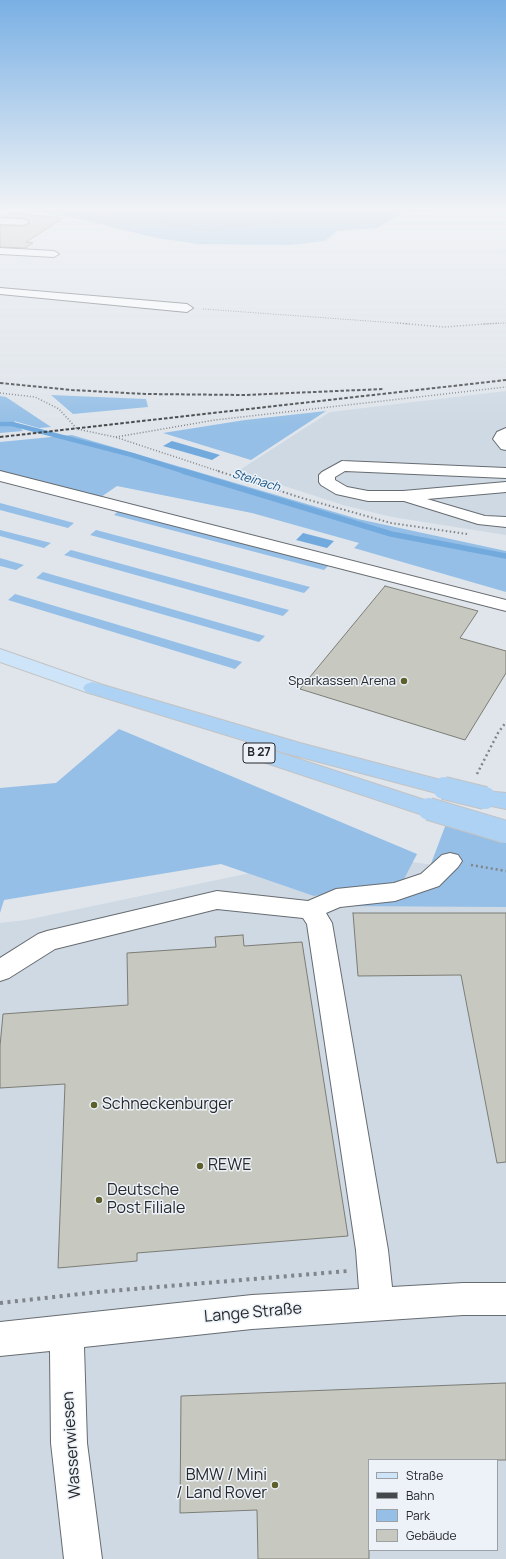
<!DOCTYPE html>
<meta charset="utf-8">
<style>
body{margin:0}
#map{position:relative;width:506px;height:1559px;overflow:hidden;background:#dfe5eb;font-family:Manrope,sans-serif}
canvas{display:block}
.legend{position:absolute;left:368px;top:1459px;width:130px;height:92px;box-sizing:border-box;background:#ecf2f8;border:1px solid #9da1a6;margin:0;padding:5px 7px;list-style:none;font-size:12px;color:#26282b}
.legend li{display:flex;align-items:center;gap:8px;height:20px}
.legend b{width:20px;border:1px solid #9da1a6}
</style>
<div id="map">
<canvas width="506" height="1559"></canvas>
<ul class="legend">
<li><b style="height:5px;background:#cee4f8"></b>Straße</li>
<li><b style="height:5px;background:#46494c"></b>Bahn</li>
<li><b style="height:11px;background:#95bfe6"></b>Park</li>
<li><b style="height:11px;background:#c7c8c0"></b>Gebäude</li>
</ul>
</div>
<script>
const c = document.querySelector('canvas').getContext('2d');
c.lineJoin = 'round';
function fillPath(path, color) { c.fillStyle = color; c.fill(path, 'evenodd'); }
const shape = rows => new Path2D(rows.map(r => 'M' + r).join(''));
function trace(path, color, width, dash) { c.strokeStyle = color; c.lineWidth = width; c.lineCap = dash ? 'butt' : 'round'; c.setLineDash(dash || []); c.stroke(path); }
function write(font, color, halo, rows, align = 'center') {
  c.font = font + ' Manrope,sans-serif'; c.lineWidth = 3; c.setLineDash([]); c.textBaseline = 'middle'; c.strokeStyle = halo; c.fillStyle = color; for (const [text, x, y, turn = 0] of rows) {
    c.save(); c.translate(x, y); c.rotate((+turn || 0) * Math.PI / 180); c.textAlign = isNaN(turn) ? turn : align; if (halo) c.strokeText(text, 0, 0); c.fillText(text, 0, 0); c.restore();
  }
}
const built = shape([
 [506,391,506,535,392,517,343,505,238,471,330,412],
 [406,861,506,876,506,1559,0,1559,0,923,26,920,255,872],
 [369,1460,497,1460,497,1550,369,1550]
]);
const green = shape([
 [13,207,506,207,506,209,404,212,377,228,337,231,325,241,290,245,198,244,157,238,83,220],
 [51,395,146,399,148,407,73,414],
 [0,396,6,397,51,427,39,428,14,421,23,431,0,433],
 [326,411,251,460,163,433,245,420],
 [72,435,358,519,506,551,506,592,354,548,359,543,252,513,117,486,101,497,0,471,0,442],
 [0,503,74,523,68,528,0,510],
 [119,510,329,565,324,570,114,515],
 [0,530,51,543,44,548,0,536],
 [96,530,310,587,304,593,90,535],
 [71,550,289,610,283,616,64,555],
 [0,558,24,565,16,570,0,566],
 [43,572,265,636,259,642,36,578],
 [15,594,242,662,235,669,8,600],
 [119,729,417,854,403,881,314,896,221,864,4,900,0,913,0,788,56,783],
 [446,824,506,840,506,907,334,906,402,899,421,890]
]);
const water = shape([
 [172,441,220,455,212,460,163,446],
 [303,533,334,541,327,548,296,540]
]);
const streamFar1 = shape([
 [0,424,12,424,132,455,186,472]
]);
const stream = shape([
 [183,471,391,534,506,556]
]);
const building = shape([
 [11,213,63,218,26,242,33,243,25,248,0,247,0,226,24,226,30,223,24,218,5,217,11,213],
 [385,586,478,611,460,638,506,651,506,673,465,740,300,689,385,586],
 [353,913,506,913,506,1162,497,1163,461,975,358,976,353,913],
 [243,935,244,946,302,942,348,1236,137,1253,137,1261,58,1268,65,1084,0,1088,0,1046,3,1014,128,1005,127,953,216,947,215,937,243,935],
 [506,1383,506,1460,369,1460,369,1559,258,1559,257,1510,180,1513,181,1396,506,1383]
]);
const pathFar4 = shape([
 [69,207,206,230,321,214,329,212,333,207],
 [203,309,410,324],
 [483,324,506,323]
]);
const pathFar3 = shape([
 [397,323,444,327,499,323],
 [0,393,35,397,59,409,77,429,115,437,221,472],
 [116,437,215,420,506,387]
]);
const pathFar2 = shape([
 [218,471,302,498,391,523,467,534]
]);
const pathFar1 = shape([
 [477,774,498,733,506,722],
 [471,865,506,871]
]);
const path = shape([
 [0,1303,98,1292,348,1271]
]);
const minor = shape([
 [0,218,24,219,29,222,24,225,0,224,0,218],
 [0,248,54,251,59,254,54,257,0,254,0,248],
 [0,288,187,304,193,308,187,312,0,294,0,288],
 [506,428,506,450,501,449,493,439,497,432,506,428],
 [342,461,506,468,506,478,345,471,335,477,335,480,347,487,368,491,403,491,506,482,506,492,427,499,485,516,506,517,506,527,478,524,404,501,368,501,336,494,321,485,319,482,319,475,322,472,342,461],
 [0,471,506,600,506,611,0,481,0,471],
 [450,853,458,855,462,861,458,867,439,886,395,901,340,907,326,913,332,923,388,1250,392,1287,463,1283,506,1283,506,1315,463,1315,252,1329,84,1347,87,1443,102,1559,64,1559,51,1443,50,1351,0,1356,0,1322,252,1295,359,1289,356,1250,307,924,303,918,217,909,55,949,9,978,0,981,0,958,38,934,47,931,217,891,308,901,336,889,394,883,421,874,442,855,450,853]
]);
const major = shape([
 [0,649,100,684,103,688,100,692,93,694,86,692,0,662,0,649]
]);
const highway = shape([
 [93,682,300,743,452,783,455,788,452,793,444,795,285,753,86,692,83,688,86,684,93,682],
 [265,748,437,804,440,809,437,814,429,817,257,760,254,755,257,750,265,748],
 [485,791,506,793,506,809,477,803,474,798,477,793,485,791]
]);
const rail = shape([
 [0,383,72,390,145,394,245,395,383,389],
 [0,437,506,380]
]);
const highwayBridge = shape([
 [444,788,485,798],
 [429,809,506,832]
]);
const markers = [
 [404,681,4,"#5d5f2c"],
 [94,1105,4,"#5d5f2c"],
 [200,1166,4,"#5d5f2c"],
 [99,1200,4,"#5d5f2c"],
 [275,1485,4,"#5d5f2c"]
];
const farWaternames = [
 ["Steinach",256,481,17]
];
const shields = [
 [259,753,32]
];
const shieldNames = [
 ["B 27",259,753]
];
const poiNames = [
 ["Sparkassen Arena",396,681]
];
const nearPoinames = [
 ["Schneckenburger",102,1105],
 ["REWE",208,1166],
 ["Deutsche",107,1191],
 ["Post Filiale",107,1209],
 ["BMW / Mini",267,1476,"right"],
 ["/ Land Rover",267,1494,"right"]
];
const nearStreetnames = [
 ["Lange Straße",253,1313,-5],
 ["Wasserwiesen",72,1445,-94]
];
fillPath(built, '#ced9e4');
fillPath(green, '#95bfe6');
fillPath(water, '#72aade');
trace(streamFar1, '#72aade', 4.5);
trace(stream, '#72aade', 5.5);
fillPath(building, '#c7c8c0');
trace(building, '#7c7d76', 1);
trace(minor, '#676c71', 2);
trace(major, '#c2c3c4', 2);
trace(highway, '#c2c3c4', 2);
trace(pathFar4, '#818589', 1, [1, 1.5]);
trace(pathFar3, '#818589', 1.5, [1, 2]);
trace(pathFar2, '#818589', 2, [1.5, 2.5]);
trace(pathFar1, '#818589', 2.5, [2, 3]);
trace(path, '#818589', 4, [3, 4.5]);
fillPath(minor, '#fff');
fillPath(major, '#cee4f8');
fillPath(highway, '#aed2f4');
trace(rail, '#46494c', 2, [3.5, 2]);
trace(highwayBridge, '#c2c3c4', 24, []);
trace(highwayBridge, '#aed2f4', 22);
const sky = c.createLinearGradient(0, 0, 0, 426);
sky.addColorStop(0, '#79b0e4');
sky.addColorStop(0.49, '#f1f3f6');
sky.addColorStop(1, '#f1f3f600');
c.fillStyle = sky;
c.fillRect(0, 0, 506, 426);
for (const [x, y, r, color] of markers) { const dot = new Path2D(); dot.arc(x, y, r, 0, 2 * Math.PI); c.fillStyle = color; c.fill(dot); trace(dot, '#ecf2f8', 1.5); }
write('italic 12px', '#155283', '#ecf2f8', farWaternames);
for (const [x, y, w] of shields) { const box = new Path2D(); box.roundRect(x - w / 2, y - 10, w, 20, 3); c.fillStyle = '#ecf2f8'; c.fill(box); trace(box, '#26282b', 1); }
write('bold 12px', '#26282b', null, shieldNames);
write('13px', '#26282b', '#ecf2f8', poiNames, 'right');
write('16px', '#26282b', '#ecf2f8', nearPoinames, 'left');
write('16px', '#26282b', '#ecf2f8', nearStreetnames);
</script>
